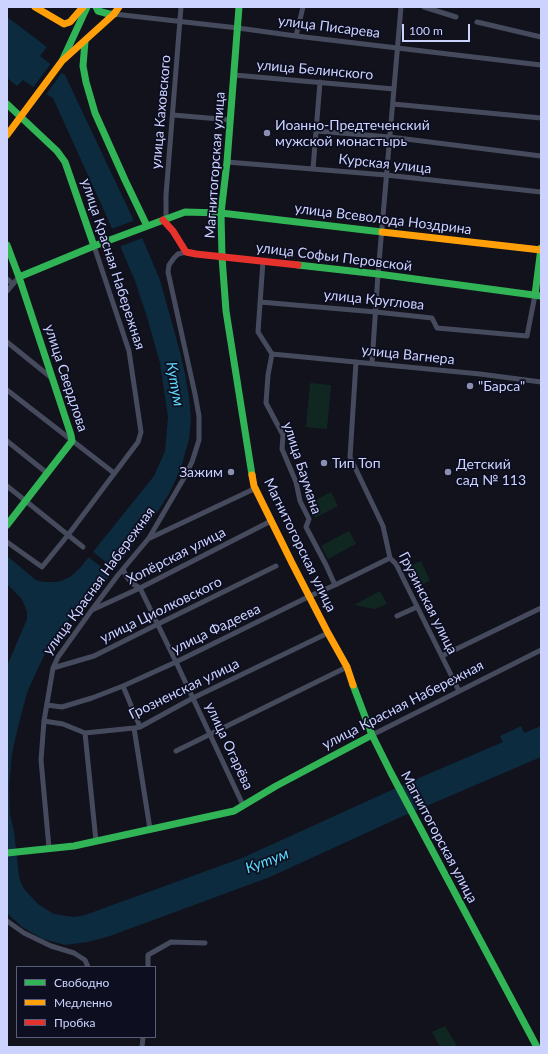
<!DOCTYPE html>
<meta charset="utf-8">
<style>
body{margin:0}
#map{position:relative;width:548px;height:1054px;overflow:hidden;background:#11121c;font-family:Lato,sans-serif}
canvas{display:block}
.frame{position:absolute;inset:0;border:8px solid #ccd3ff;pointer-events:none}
.legend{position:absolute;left:16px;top:966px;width:140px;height:72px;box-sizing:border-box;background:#0d0e20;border:1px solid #595d79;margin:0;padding:5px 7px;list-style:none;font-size:12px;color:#ccd3ff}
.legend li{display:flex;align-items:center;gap:8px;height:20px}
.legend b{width:20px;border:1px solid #595d79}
.scale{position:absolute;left:402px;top:24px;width:68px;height:18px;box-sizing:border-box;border:2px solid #ccd3ff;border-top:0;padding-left:5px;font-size:12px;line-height:14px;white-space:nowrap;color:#ccd3ff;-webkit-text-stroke:3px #0d0e20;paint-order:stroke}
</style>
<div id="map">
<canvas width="548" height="1054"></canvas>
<div class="frame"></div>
<ul class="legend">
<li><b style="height:5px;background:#30b455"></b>Свободно</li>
<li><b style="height:5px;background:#ff9f0a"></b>Медленно</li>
<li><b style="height:5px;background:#e5322d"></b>Пробка</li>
</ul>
<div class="scale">100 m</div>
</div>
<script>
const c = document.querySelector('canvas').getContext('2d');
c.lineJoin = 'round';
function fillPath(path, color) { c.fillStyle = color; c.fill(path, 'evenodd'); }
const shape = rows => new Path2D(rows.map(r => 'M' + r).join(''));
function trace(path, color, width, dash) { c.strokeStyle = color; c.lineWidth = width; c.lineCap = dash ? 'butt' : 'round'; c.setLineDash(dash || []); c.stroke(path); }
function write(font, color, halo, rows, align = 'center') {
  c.font = font + ' Lato,sans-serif'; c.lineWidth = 3.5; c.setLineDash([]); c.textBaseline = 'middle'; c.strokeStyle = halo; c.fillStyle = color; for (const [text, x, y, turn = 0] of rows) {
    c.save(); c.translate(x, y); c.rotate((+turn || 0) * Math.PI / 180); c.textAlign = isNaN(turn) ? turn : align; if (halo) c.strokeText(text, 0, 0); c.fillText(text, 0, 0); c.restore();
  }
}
const green = shape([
 [310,383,331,385,327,429,306,427],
 [331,492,338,506,315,518,308,504],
 [349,531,356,544,328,559,321,546],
 [421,561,430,581,417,587,408,567],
 [380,591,387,604,375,609,354,605],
 [445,1026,457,1046,440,1047,432,1032]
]);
const water = shape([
 [7,17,47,47,40,56,65,75,143,240,160,280,180,352,185,374,189,398,191,418,189,439,181,468,169,494,160,508,110,576,71,617,58,633,45,654,37,670,27,693,17,731,12,754,9,787,10,814,14,831,19,876,21,883,24,889,38,904,54,914,74,917,85,915,242,858,407,783,503,742,500,736,521,726,524,733,541,726,541,757,401,817,270,877,110,936,88,942,65,945,43,939,22,927,7,913,7,666,27,619,27,612,22,599,7,584,7,556,36,580,43,582,56,582,61,581,70,577,80,568,154,476,165,451,168,417,160,363,147,317,135,281,121,248,53,98,33,87,23,80,17,86,7,78]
]);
const pier = shape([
 [52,62,63,71,45,96,32,89],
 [136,220,145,237,119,247,111,229],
 [91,550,117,571,113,576,87,556]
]);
const street = shape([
 [424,7,456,17],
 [114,14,238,28,296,36,541,65],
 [477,22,541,37],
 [296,36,303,7],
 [234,75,394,89],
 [393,104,541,118],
 [173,115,231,120],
 [316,131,390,137,541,156],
 [227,162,386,175,541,192],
 [313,169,320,82],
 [166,218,166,195,181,7],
 [263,261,258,332,272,354,268,375,266,403,283,435,282,449,296,482,300,501,309,519,306,527,326,565,335,585],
 [7,279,13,284],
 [7,291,19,277],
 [260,302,376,312,432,318,437,328,527,336,535,295],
 [7,342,53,379],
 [272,354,480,374,541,382],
 [356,362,350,457,383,526,390,558,396,564,459,691],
 [372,363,378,274,401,7],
 [7,390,114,473],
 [7,441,47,473],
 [7,486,83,547],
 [150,538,256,488],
 [7,542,42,567,68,535,138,442,141,432,129,351,94,246],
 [123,569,126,576,133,584,140,588],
 [140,588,176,662,243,805],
 [92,610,140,588,271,521],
 [397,616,417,607],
 [442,656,541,608],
 [53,668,94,656,158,624,276,566],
 [123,686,140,727],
 [47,705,62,707,92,698,123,686,176,662,310,596,335,585,390,558],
 [44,721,63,724,85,733,134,728,140,727,193,698,328,633],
 [134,728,150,829],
 [85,733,96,841],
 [372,735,541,650],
 [176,751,347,667],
 [49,848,41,760,44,721,53,668,58,657,91,611,118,575,149,538,184,478,192,462,199,440,199,416,195,394,168,272,169,265,174,258,178,254,186,252],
 [7,921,24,933,51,946,74,953,85,960,88,967],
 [148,967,148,955,171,942,205,943],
 [142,1047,143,1037]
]);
const fast = shape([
 [96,7,98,11,109,14,114,14],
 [239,7,227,162,221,213,222,257,226,311,252,475],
 [85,41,83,66,86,82,95,113,125,180,147,226],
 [63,59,87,7],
 [7,104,57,151,65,162,94,246],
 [7,245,19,277,71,435,72,441,7,525],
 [298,265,378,274,541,296],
 [19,277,94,246,185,212,221,213,382,232],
 [535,295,541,248],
 [353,685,372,735,391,773,537,1047],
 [7,853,74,846,234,811,276,786,372,735]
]);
const slow = shape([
 [35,7,64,24,70,22,83,7],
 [7,135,62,61,114,14,119,7],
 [382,232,541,250],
 [252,475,254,486,292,563,328,633,347,667,353,685]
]);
const jam = shape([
 [163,220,173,231,186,252,196,254,298,265]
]);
const markers = [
 [267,133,4,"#8b8fb0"],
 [470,386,4,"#8b8fb0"],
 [324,463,4,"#8b8fb0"],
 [231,472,4,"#8b8fb0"],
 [448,472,4,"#8b8fb0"]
];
const streetNames = [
 ["улица Писарева",329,27,7],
 ["улица Белинского",315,70,5],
 ["улица Каховского",161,112,-85],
 ["Курская улица",385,164,6],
 ["Магнитогорская улица",215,165,-86],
 ["улица Всеволода Ноздрина",383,219,7],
 ["улица Софьи Перовской",334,257,7],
 ["улица Красная Набережная",113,264,72],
 ["улица Круглова",374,300,6],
 ["улица Вагнера",408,355,6],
 ["улица Свердлова",66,378,72],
 ["улица Баумана",302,468,72],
 ["Магнитогорская улица",300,545,64],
 ["Хопёрская улица",176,556,-27],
 ["улица Красная Набережная",99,581,-54],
 ["Грузинская улица",428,603,63],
 ["улица Циолковского",161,610,-26],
 ["улица Фадеева",216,629,-26],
 ["Грозненская улица",184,689,-26],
 ["улица Красная Набережная",403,705,-27],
 ["улица Огарёва",229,746,65],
 ["Магнитогорская улица",439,837,62]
];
const poiNames = [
 ["Иоанно-Предтеченский",275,125],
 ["мужской монастырь",275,141],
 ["\"Барса\"",478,386],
 ["Тип Топ",332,463],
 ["Детский",456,464],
 ["сад № 113",456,480],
 ["Зажим",223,472,"right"]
];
const waterNames = [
 ["Кутум",175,384,80],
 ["Кутум",267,861,-21]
];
fillPath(green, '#102721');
fillPath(water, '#0c2b3e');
fillPath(pier, '#11121c');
trace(street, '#464a5d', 5);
trace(fast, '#30b455', 7);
trace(slow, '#ff9f0a', 7);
trace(jam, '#e5322d', 7);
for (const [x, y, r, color] of markers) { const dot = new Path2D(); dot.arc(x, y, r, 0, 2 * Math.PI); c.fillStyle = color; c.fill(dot); trace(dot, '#0d0e20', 1.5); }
write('14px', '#ccd3ff', '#0d0e20', streetNames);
write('14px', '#ccd3ff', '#0d0e20', poiNames, 'left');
write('italic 15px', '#5adcfe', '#0d0e20', waterNames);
</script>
